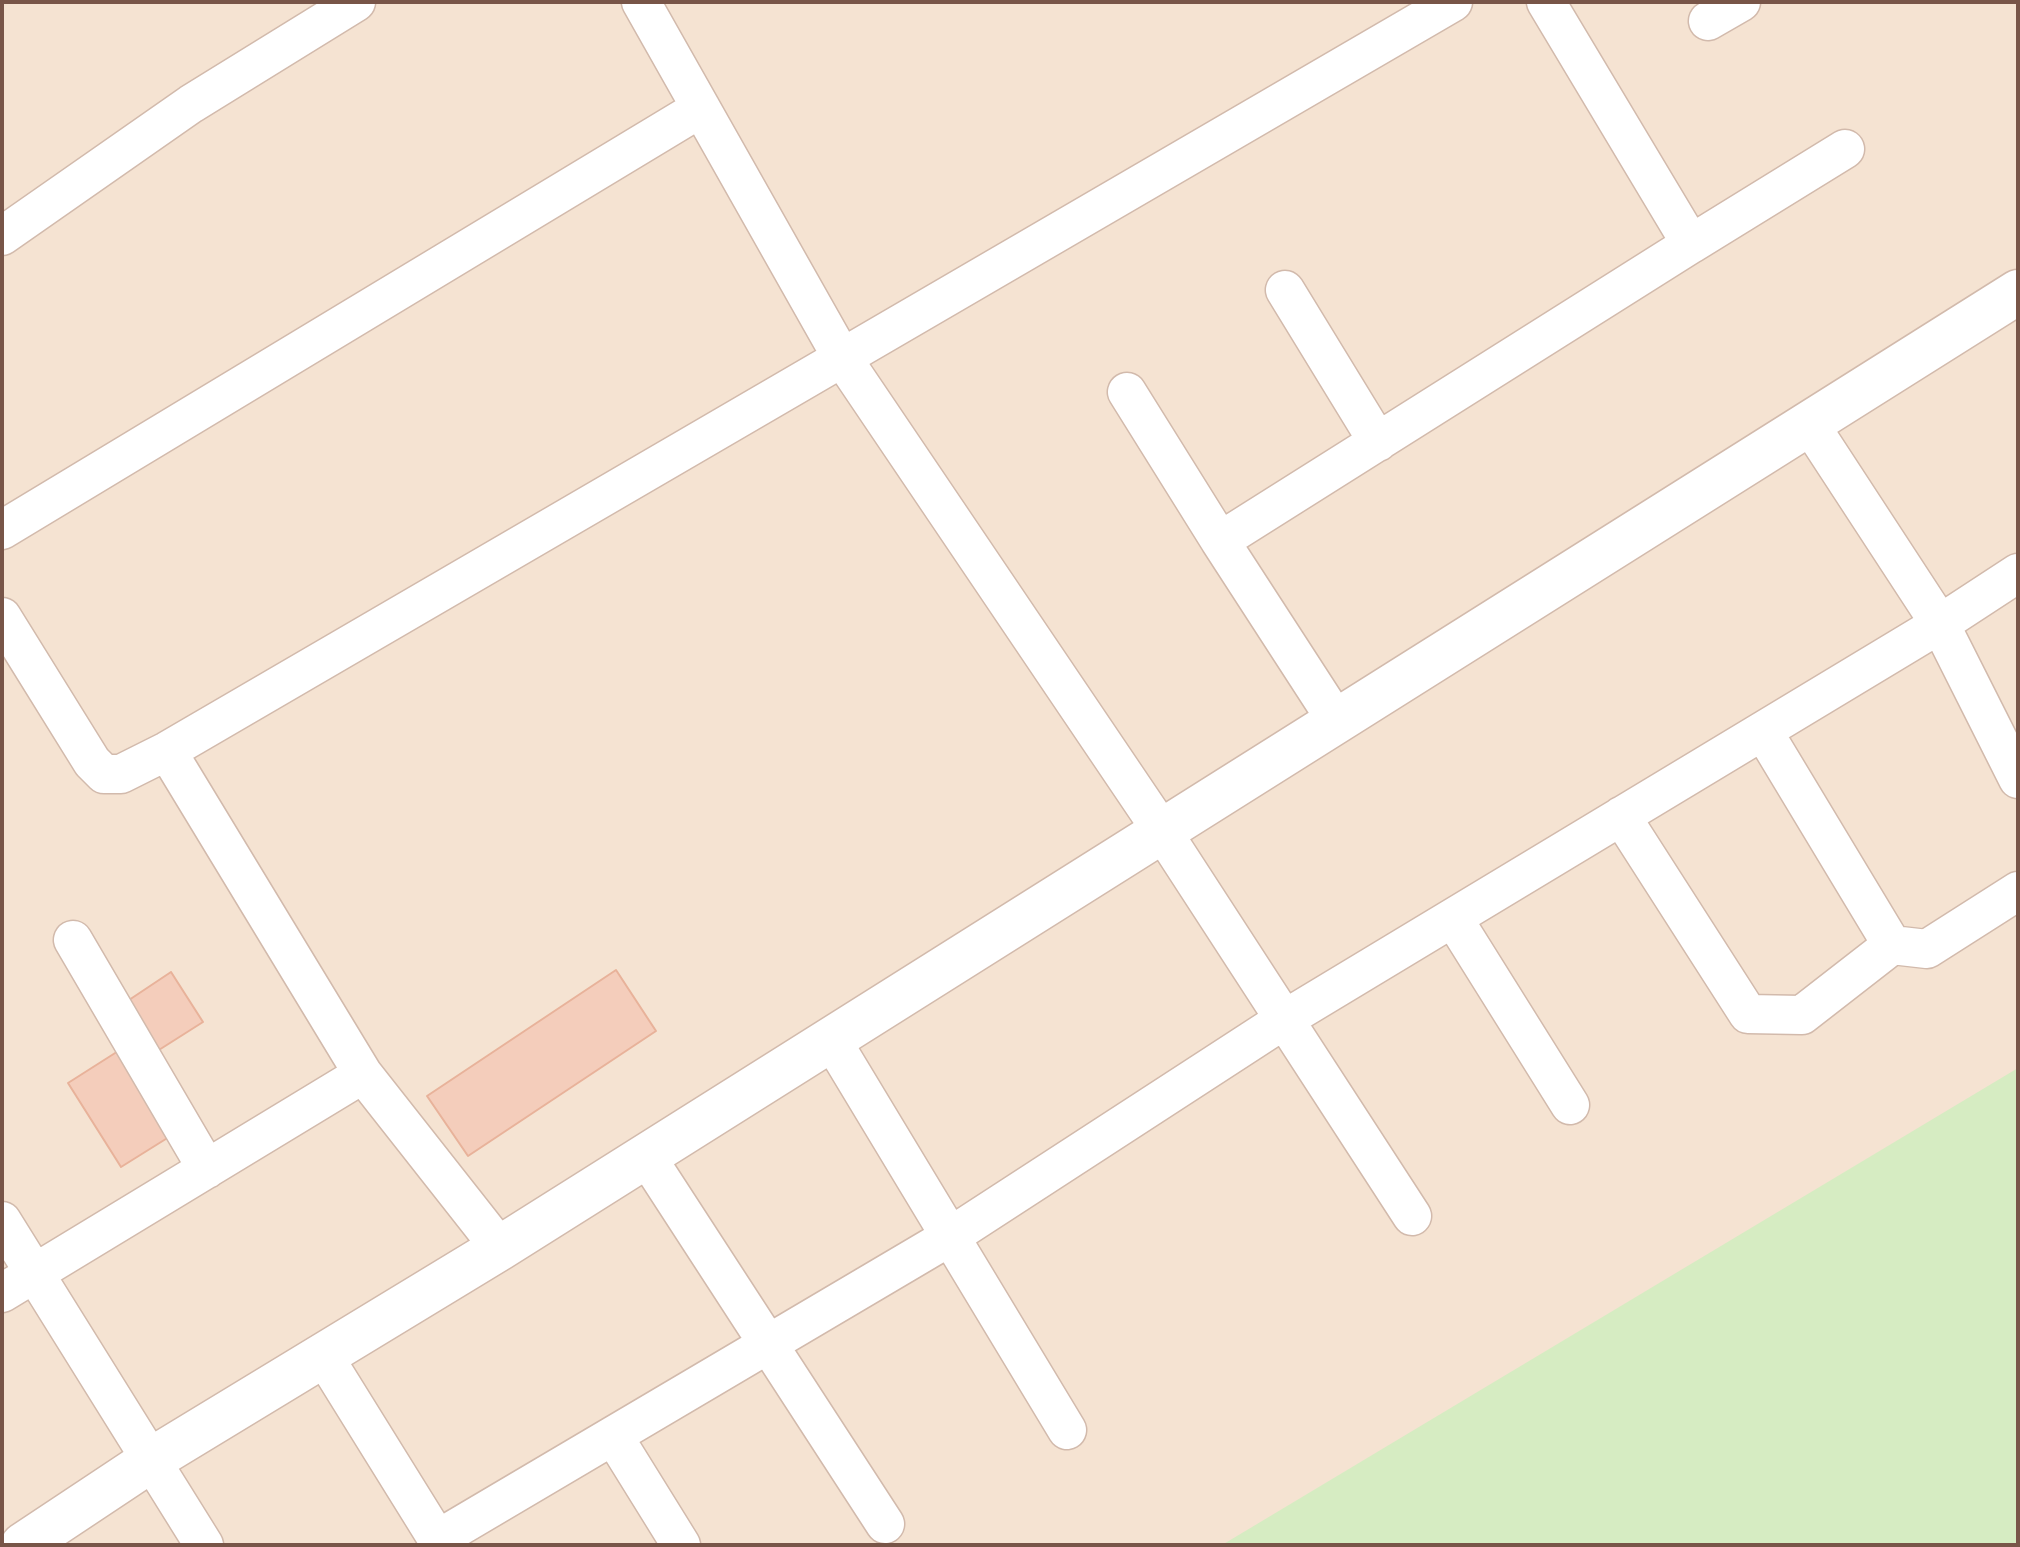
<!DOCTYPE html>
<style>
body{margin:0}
#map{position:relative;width:2020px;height:1547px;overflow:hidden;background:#fdf2e5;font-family:"Fira Sans Condensed",sans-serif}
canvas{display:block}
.frame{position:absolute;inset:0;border:4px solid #785548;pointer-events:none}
</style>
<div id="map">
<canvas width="2020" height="1547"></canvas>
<div class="frame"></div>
</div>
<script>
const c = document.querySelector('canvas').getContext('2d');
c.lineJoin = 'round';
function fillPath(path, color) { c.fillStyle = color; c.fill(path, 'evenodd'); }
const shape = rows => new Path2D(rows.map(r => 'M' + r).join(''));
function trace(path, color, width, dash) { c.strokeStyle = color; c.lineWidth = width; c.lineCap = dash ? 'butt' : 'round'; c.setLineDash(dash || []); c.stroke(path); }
const residential = shape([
 [2,2,2018,2,2018,1545,2,1545]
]);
const green = shape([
 [2018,1068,2018,1545,1222,1545]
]);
const building = shape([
 [616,970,656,1031,468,1156,427,1096,616,970],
 [171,972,203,1022,151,1055,120,1006,171,972],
 [123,1048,177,1132,121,1167,68,1083,123,1048]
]);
const minor = shape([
 [641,2,841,356,1162,831,1412,1216],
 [1708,21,1741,2],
 [2,236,191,104,356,2],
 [1691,244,1845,149],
 [1285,290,1378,442],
 [1127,392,1220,541],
 [2,530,701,108],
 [2018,573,1940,624,2018,779],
 [2,617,92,762,104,774,121,774,167,751,1453,2],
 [1336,720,1220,541,1691,244,1546,2],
 [1763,731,1892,945],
 [167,751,363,1074],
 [1621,816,1748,1014,1802,1015,1892,945,1927,949,2018,891],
 [1453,918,1570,1105],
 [73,940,207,1169],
 [831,1039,1067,1430],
 [646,1156,885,1524],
 [2,1221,204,1545],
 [2,1293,363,1074,500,1248],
 [323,1355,441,1545],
 [614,1437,681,1545],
 [438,1539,951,1236,1285,1019,1940,624,1810,425]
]);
const tertiary = shape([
 [23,1545,151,1460,500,1248,2018,292]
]);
fillPath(residential, '#f5e3d2');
fillPath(green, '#d6ecc2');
fillPath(building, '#f4cdbb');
trace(building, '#e8b29a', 2);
trace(minor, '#d2baac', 41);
trace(tertiary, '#d2baac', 47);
trace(minor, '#fff', 38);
trace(tertiary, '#fff', 44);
</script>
